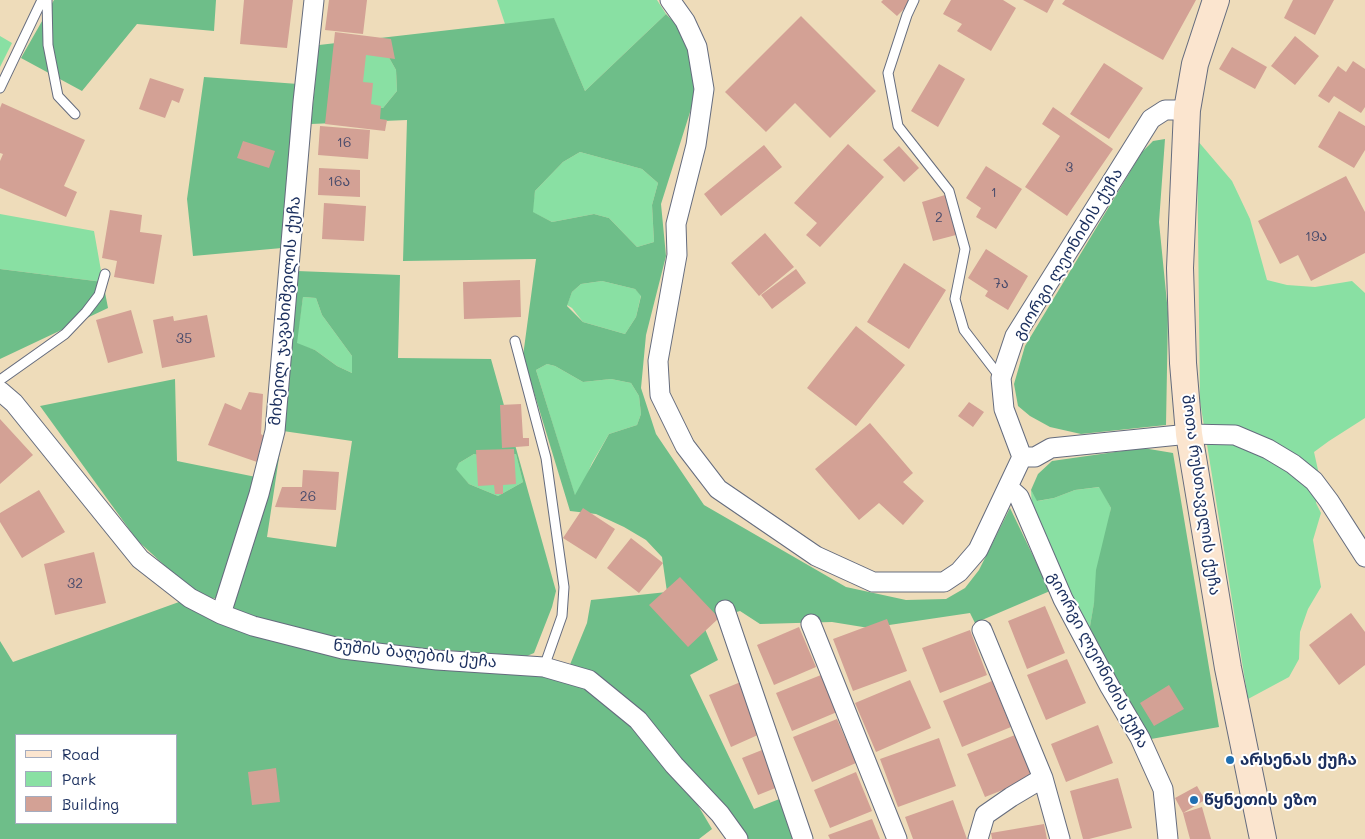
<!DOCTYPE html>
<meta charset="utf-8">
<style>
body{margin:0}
#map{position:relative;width:1365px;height:839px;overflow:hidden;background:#eedcba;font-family:Mali,sans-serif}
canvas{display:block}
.legend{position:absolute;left:15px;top:734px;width:162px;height:90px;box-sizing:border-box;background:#fff;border:1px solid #a4acbf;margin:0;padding:6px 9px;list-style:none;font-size:15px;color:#1b2f5e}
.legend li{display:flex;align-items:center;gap:10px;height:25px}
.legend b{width:25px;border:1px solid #a4acbf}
</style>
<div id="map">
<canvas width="1365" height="839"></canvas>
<ul class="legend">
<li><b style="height:6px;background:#fbe5cf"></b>Road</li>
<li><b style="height:14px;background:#89e0a3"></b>Park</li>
<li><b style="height:14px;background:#d3a195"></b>Building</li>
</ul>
</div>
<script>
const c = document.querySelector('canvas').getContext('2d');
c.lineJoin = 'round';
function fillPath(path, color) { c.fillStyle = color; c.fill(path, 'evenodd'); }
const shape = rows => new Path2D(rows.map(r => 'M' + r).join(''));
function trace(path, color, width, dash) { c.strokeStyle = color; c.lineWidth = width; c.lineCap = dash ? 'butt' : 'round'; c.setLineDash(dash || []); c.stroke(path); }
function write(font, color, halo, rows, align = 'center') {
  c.font = font + ' Mali,"Noto Sans Georgian",sans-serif'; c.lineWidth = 4; c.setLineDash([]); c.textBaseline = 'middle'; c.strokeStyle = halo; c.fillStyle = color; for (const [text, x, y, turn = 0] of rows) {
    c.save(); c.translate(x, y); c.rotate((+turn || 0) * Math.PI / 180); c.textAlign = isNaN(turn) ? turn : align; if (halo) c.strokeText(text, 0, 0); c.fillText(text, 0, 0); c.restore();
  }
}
const green = shape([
 [497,0,657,0,666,14,585,91,554,19,505,24],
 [0,36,12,43,0,67],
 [370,46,387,54,396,70,397,91,383,108,358,107,342,73],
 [1197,140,1232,181,1250,219,1267,280,1287,285,1315,287,1352,281,1365,293,1365,418,1329,441,1314,452,1320,479,1316,503,1321,513,1313,540,1321,587,1308,609,1300,632,1299,659,1289,677,1248,699,1200,401],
 [580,152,642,169,658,183,652,205,654,242,637,247,609,218,594,214,552,222,532,212,535,191,563,162],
 [0,214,94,231,103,282,0,269],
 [602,281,635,289,641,295,636,317,625,334,583,322,572,308,567,305,572,292,581,284],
 [303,297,316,298,322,315,352,356,352,373,337,366,315,350,296,344],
 [547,364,555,366,583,382,611,379,631,383,639,396,641,414,637,425,609,434,592,463,583,484,575,496,536,370],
 [474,454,488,458,516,454,523,482,498,496,469,484,455,469,459,463],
 [1100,487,1111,508,1089,632,1068,599,1032,509,1031,490,1038,501,1054,498,1075,490]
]);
const forest = shape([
 [54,0,216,0,214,31,137,24,82,91,21,58],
 [666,14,679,27,689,52,697,90,661,204,666,256,646,335,641,388,656,434,704,505,846,587,906,600,946,599,965,588,979,570,1010,508,1050,591,975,623,970,613,869,628,832,622,760,624,740,611,702,622,718,660,690,675,754,809,782,798,798,839,748,839,637,708,569,667,587,623,591,600,667,592,662,557,646,540,624,527,596,514,570,511,523,356,536,259,403,261,407,120,311,124,319,45,554,18,585,91],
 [370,46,387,54,396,70,397,91,383,108,358,107,342,73],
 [580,152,642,169,658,183,652,205,654,242,637,247,609,218,594,214,552,222,533,212,535,191,563,162],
 [602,281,635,289,641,296,636,317,625,334,583,322,567,306,572,292,581,284],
 [547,364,555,366,583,382,611,379,631,383,639,396,641,414,637,425,609,434,575,495,536,370],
 [204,77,298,84,282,248,193,256,187,199],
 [1165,139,1159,222,1168,313,1166,425,1081,434,1050,427,1030,416,1018,406,1014,384,1025,346,1142,152,1153,141],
 [0,269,103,282,108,308,0,359],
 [297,271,400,275,398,358,491,359,556,591,552,607,534,653,527,656,358,644,255,619,230,608],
 [303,297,316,298,322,315,352,356,352,373,337,366,315,350,297,343],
 [283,431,352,441,336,547,267,537],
 [474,454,488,458,516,454,523,482,498,496,469,484,456,469,459,463],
 [175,379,177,461,256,477,219,599,204,597,179,579,137,540,40,406],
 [1143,448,1173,453,1219,727,1151,739,1089,632,1094,603,1096,570,1111,508,1099,487,1075,490,1054,498,1037,501,1031,490,1038,474,1052,461],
 [190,598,253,626,589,680,674,765,712,829,699,839,0,839,0,641,13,662],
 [16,735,176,735,176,823,16,823]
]);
const building = shape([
 [244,0,293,0,287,48,240,44],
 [329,0,367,0,363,34,325,30],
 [883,0,913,0,897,16,881,2],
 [951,0,1003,0,1016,8,991,51,957,31,962,24,943,14],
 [1023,0,1054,0,1047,13],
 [1065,0,1196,0,1163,60,1062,4],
 [1293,0,1334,0,1315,35,1284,18],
 [801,16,876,91,830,138,795,103,766,132,725,92],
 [335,32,391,39,395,59,366,55,363,82,373,83,371,104,381,106,380,119,387,120,385,131,325,124],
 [1295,36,1319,56,1295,85,1271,66],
 [1232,47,1267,67,1255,89,1219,69],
 [1353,61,1365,69,1365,107,1361,113,1334,96,1329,103,1318,96,1338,66,1346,72],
 [1104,63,1143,88,1109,139,1070,114],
 [939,64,965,79,938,127,911,111],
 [150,78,184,89,179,103,172,100,165,118,139,109],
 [2,103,85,140,64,186,77,192,66,217,0,188,0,161,3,154,0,153,0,108],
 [1053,107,1113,149,1067,216,1025,187,1060,136,1042,124],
 [1339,111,1365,126,1365,150,1354,168,1318,147],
 [320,126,370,130,368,159,318,155],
 [243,141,275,151,269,168,237,158],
 [848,144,884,177,820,247,806,235,817,223,794,203],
 [764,145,782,167,721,216,704,194],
 [899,146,919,168,904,182,883,160],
 [986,166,1022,189,996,229,976,217,981,208,966,198],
 [319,168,360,170,360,197,318,195],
 [1346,176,1365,212,1365,253,1311,281,1298,255,1280,264,1258,221],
 [945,195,956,235,933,241,922,202],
 [324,203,366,206,364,241,322,239],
 [110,210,142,215,140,232,162,235,154,284,114,277,117,261,102,258],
 [765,233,794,267,759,296,731,263],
 [986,249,1028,276,1008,310,985,296,988,291,968,278],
 [904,263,946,290,909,349,867,322],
 [796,269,806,283,772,309,761,295],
 [520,280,521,317,464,319,463,282],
 [131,310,143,353,108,363,96,320],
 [207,315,215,357,162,368,153,320,173,316,174,321],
 [856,326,905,365,856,426,807,388],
 [249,392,263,394,261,434,265,437,257,462,208,445,225,403,241,410],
 [969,402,984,412,973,427,958,416],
 [521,404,523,438,529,438,529,446,502,448,500,405],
 [0,419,33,455,0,484],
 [870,423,913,473,903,482,924,501,903,525,879,503,859,520,815,469],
 [514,449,516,484,503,485,503,494,495,494,494,485,478,486,476,450],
 [303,470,339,472,336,510,275,507,282,487,302,487],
 [39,490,65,532,22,558,0,522,0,513],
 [583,508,615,529,596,559,563,538],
 [631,538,663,563,639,593,607,568],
 [94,552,106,603,55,615,44,564],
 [680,577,719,618,688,647,649,605],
 [1045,606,1065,653,1027,669,1008,621],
 [1351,613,1365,632,1365,665,1339,685,1309,645],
 [887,619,907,671,853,691,833,639],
 [799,627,816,667,774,685,757,645],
 [970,630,987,675,940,693,922,648],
 [1067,659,1086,703,1046,720,1027,675],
 [821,675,837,712,792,731,776,693],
 [748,679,769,730,731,747,709,695],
 [910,680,931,728,876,752,855,703],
 [992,681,1011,727,962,747,943,701],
 [1169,685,1184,709,1154,726,1140,703],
 [837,719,856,763,812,782,793,737],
 [1098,725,1113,763,1066,782,1051,744],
 [1015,735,1033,778,985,797,967,754],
 [939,738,956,786,898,807,880,759],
 [777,744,793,781,758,795,742,758],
 [276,768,280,802,252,805,248,772],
 [856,772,872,811,830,828,814,790],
 [1118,778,1132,828,1089,839,1083,839,1070,791],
 [1197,786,1205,800,1183,813,1175,798],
 [953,800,967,839,913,839,905,817],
 [1202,807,1211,839,1190,839,1183,813],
 [872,819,880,839,830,839,828,835],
 [1044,824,1047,839,992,839,991,833]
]);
const service = shape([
 [47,0,48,45,58,96,75,114],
 [914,0,907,15,888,73,898,126,949,191,965,249,955,299,964,330,1000,377],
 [0,88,42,0],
 [515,341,546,458,564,587,562,616,544,667],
 [0,380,65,334,86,312,99,295,105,274]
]);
const minor = shape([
 [670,0,685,21,697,47,704,89,696,145,676,224,677,255,658,361,660,395,685,446,718,489,816,556,873,582,944,582,959,572,978,550,1022,457,1004,409,1001,378,1015,336,1151,119,1165,110,1187,110],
 [0,391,14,403,140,559,190,598,221,614,253,626,343,649,437,660,544,667,589,680,638,720,674,765,720,814,738,839],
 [1022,457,1035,457,1051,448,1189,434,1235,435,1268,449,1293,464,1314,481,1329,501,1365,557],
 [1009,488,1019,497,1063,599,1110,687,1140,738,1163,789,1168,839],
 [725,610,803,839],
 [221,614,259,494,275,431,303,102,314,0],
 [811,624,897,839],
 [982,630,1043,778,1060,839],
 [978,839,985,815,1011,797,1043,778]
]);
const secondary = shape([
 [1216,0,1195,64,1187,110,1180,268,1183,363,1189,434,1228,668,1263,839]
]);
const markers = [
 [1230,760,5,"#1f6fb2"],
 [1194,800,5,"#1f6fb2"]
];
const numberNames = [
 ["16",344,143],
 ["3",1069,168],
 ["16ა",339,182],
 ["1",994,193],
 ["2",939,218],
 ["19ა",1316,237],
 ["7ა",1001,284],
 ["35",184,339],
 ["26",308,497],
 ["32",75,584]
];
const streetNames = [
 ["გიორგი ლეონიძის ქუჩა",1068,254,-59],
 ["მიხეილ ჯავახიშვილის ქუჩა",285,311,-85],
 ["შოთა რუსთაველის ქუჩა",1201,495,82],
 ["ნუშის ბაღების ქუჩა",415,654,6],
 ["გიორგი ლეონიძის ქუჩა",1098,660,62]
];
const poiNames = [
 ["არსენას ქუჩა",1240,760],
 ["წყნეთის ეზო",1204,800]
];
fillPath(green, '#89e0a3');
fillPath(forest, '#6ebe89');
fillPath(building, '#d3a195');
trace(service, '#656c7e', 11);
trace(minor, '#656c7e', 21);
trace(secondary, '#656c7e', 28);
trace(service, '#fff', 9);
trace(minor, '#fff', 19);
trace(secondary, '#fbe5cf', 26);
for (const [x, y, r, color] of markers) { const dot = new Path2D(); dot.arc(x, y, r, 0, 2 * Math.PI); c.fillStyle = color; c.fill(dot); trace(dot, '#fff', 2); }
write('14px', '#494c6c', null, numberNames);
write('16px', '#1b2f5e', '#fff', streetNames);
write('bold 16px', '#1b2f5e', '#fff', poiNames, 'left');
</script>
